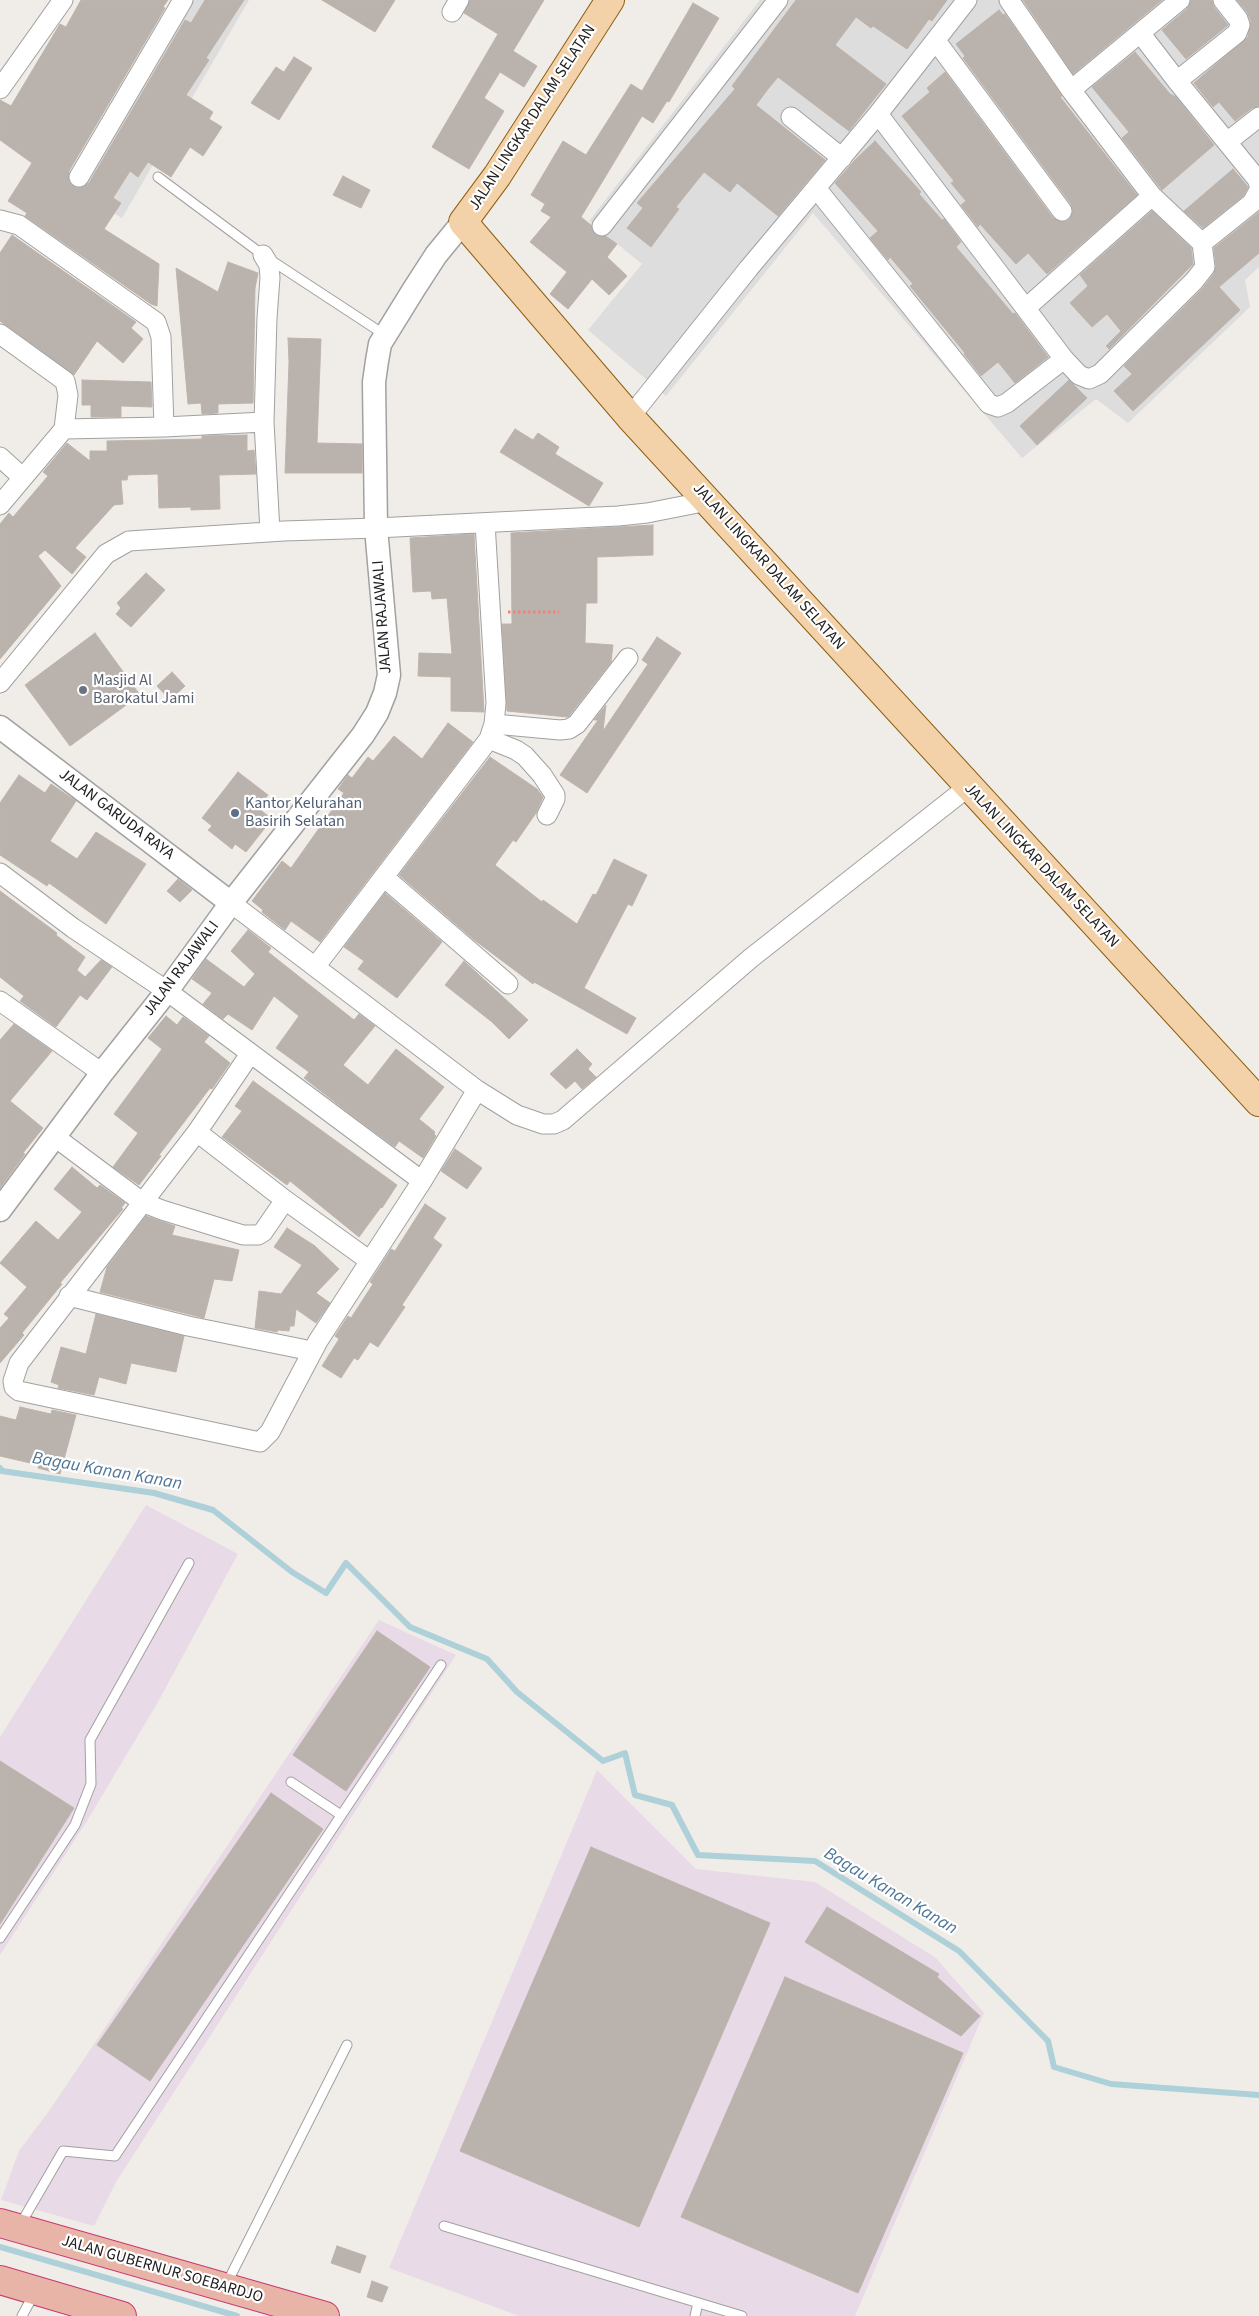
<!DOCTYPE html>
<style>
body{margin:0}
canvas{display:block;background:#f0ede8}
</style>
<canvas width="1259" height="2316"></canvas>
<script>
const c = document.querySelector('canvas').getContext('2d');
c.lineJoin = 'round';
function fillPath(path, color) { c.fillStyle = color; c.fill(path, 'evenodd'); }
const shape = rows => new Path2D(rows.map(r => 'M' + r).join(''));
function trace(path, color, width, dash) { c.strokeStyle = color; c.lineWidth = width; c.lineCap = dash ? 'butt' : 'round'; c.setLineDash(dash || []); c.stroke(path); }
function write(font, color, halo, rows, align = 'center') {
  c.font = font + ' "Source Sans 3",sans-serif'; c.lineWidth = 4.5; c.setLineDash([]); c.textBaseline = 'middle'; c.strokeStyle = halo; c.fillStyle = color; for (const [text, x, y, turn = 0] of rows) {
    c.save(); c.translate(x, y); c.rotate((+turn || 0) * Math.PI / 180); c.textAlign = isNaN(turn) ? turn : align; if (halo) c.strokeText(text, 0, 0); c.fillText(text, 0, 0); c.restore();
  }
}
const residential = shape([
 [192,0,249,0,122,218,79,194],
 [760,0,1259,0,1259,267,1245,280,1250,307,1128,423,1096,399,1022,458,813,213,666,396,588,330,642,264,589,221]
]);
const industrial = shape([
 [146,1505,238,1554,158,1702,87,1821,0,1955,0,1737],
 [379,1620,456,1655,116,2182,94,2226,1,2200,19,2151,49,2111],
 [597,1770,696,1869,815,1882,936,1958,984,2013,855,2316,519,2316,389,2268]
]);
const stream = shape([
 [0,1468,2,1471,154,1493,213,1510,292,1572,326,1593,346,1563,410,1627,487,1659,517,1692,603,1761,625,1753,635,1795,672,1805,698,1855,815,1861,959,1951,1048,2041,1054,2067,1111,2084,1259,2095],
 [0,2247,237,2316]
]);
const building = shape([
 [81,0,168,0,163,7,165,8,69,171,69,182,78,188,89,183,185,20,191,23,205,0,244,0,206,58,209,60,186,95,213,112,209,119,222,127,203,156,190,147,171,177,148,162,138,177,130,171,113,198,121,203,104,229,159,264,157,306,151,304,25,216,27,213,8,201,32,163,0,140,0,100,11,106,60,24,66,27,81,0],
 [322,0,395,0,375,32,322,0],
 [470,0,544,0,513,51,537,66,524,87,500,72,484,98,504,111,469,169,432,147,498,34,464,13,470,0],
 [796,0,947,0,932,21,929,19,907,49,873,26,871,28,856,17,835,45,886,84,849,131,778,77,768,89,756,105,825,160,778,216,737,183,730,192,704,172,676,207,679,209,651,247,627,228,643,208,637,203,735,89,732,86,796,0],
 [1023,0,1162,0,1073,74,1023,0],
 [1191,0,1212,0,1214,7,1228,25,1186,59,1162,30,1187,9,1191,0],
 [1237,0,1259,0,1259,106,1252,108,1235,121,1219,102,1213,107,1194,83,1248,37,1251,21,1247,12,1237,0],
 [693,3,719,18,669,102,667,101,653,123,642,116,581,217,591,225,596,235,606,236,617,244,607,257,627,276,609,295,592,279,568,309,550,294,567,272,530,242,551,217,541,211,545,204,531,195,563,141,586,155,631,84,642,91,693,3],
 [999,10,1003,15,1005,14,1062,96,1060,97,1137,195,1047,274,1028,253,1016,264,980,224,978,227,961,205,966,201,951,183,954,181,902,116,930,92,927,88,945,72,1053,218,1063,222,1069,220,1073,210,1071,204,963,58,965,56,956,44,999,10],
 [1135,52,1170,94,1176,97,1214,145,1162,190,1122,138,1129,132,1092,87,1135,52],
 [294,57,312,68,279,120,251,103,276,67,284,72,294,57],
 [875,141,921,192,919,194,942,220,944,219,961,242,956,247,1013,314,1015,313,1048,357,1015,383,998,362,981,376,964,354,965,353,910,286,913,284,890,257,888,260,870,238,878,231,835,183,855,160,875,141],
 [1233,169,1248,187,1243,196,1203,228,1184,211,1233,169],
 [343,176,370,190,361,208,333,195,343,176],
 [1152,211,1191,248,1193,264,1109,349,1106,346,1121,331,1107,314,1092,327,1070,303,1088,286,1080,275,1152,211],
 [1259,212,1259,253,1219,287,1240,310,1133,411,1114,391,1132,374,1124,366,1202,289,1214,274,1216,266,1214,248,1259,212],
 [12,235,136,322,131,328,143,339,123,363,97,341,74,375,0,321,0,253,12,235],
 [228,262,258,273,255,288,253,403,218,404,218,413,202,414,201,403,188,404,176,268,218,292,228,262],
 [288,338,321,339,317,443,362,444,362,473,285,473,289,362,288,338],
 [82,380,151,382,152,407,121,406,121,417,91,417,91,405,82,405,82,380],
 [1069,380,1087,398,1037,445,1020,426,1069,380],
 [515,429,533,440,538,433,559,447,555,454,603,483,589,506,500,452,515,429],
 [247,435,247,451,254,450,256,474,219,475,220,509,191,510,191,507,159,508,158,474,128,475,127,480,121,480,123,504,114,505,75,548,86,557,72,574,45,550,38,556,61,586,0,659,0,524,9,513,13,517,48,476,43,472,67,443,90,461,90,451,107,451,107,441,202,439,202,436,247,435],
 [653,525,653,555,597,557,597,603,586,603,585,643,613,645,611,662,569,716,567,717,507,711,502,624,512,624,511,533,653,525],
 [474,534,484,712,451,711,451,677,418,676,419,653,452,654,447,598,432,599,431,591,413,592,410,538,474,534],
 [146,573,165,590,131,627,116,614,121,608,117,603,146,573],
 [95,633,140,695,70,746,25,685,95,633],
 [657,637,681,653,587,793,560,775,598,720,594,720,606,705,603,731,648,664,642,660,657,637],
 [172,672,185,686,170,700,157,686,172,672],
 [448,723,473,742,320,942,291,921,285,930,262,912,263,910,252,901,282,861,291,868,344,793,338,789,348,775,352,778,368,757,373,761,394,736,422,759,448,723],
 [490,757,537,789,543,797,536,813,516,842,513,840,495,865,542,902,543,900,577,924,593,894,596,895,614,859,647,875,632,906,628,904,584,988,636,1018,627,1034,534,982,533,984,473,939,399,875,490,757],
 [238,772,268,795,258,808,272,819,246,852,235,844,232,849,208,830,212,826,202,818,238,772],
 [19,775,45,793,51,784,76,801,50,841,77,859,96,832,146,864,106,924,49,883,47,886,0,855,0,803,19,775],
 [178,879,192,890,180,902,167,891,178,879],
 [0,891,57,933,56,935,85,957,77,970,85,977,101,960,112,967,87,1000,80,995,56,1027,20,1001,24,996,0,977,0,891],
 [385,893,442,942,397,998,358,969,364,961,344,947,385,893],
 [248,930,271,948,268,952,354,1020,359,1014,375,1026,343,1065,368,1085,396,1049,444,1087,419,1119,435,1132,434,1134,436,1136,423,1158,399,1141,395,1147,349,1113,304,1078,309,1072,276,1048,299,1016,274,996,252,1030,228,1014,223,1019,203,1004,212,993,192,979,206,959,244,987,255,974,231,951,248,930],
 [464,961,528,1020,509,1039,492,1022,445,985,464,961],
 [166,1016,177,1025,183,1017,209,1036,204,1042,230,1063,212,1089,210,1088,159,1155,161,1156,139,1185,113,1167,138,1133,114,1114,162,1049,148,1038,166,1016],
 [14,1024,52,1051,10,1101,43,1128,23,1153,25,1154,0,1188,0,1040,14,1024],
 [577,1049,592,1064,588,1069,596,1077,582,1089,575,1081,566,1089,550,1074,577,1049],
 [253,1081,397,1185,382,1208,381,1207,359,1237,290,1181,287,1185,222,1137,242,1111,235,1106,253,1081],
 [455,1149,482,1168,467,1189,441,1171,455,1149],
 [72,1167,97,1188,100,1185,125,1203,121,1208,123,1209,60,1283,62,1284,22,1333,24,1335,0,1363,0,1328,9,1318,4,1314,27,1287,0,1263,36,1221,58,1240,82,1212,54,1189,72,1167],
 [425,1204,446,1218,433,1238,442,1245,402,1305,405,1307,378,1347,370,1342,358,1360,354,1358,341,1378,322,1366,339,1339,335,1336,348,1316,351,1318,373,1284,370,1282,390,1251,391,1249,395,1251,425,1204],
 [146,1216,175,1226,172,1235,239,1250,232,1281,214,1279,204,1318,100,1292,107,1267,146,1216],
 [287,1228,315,1246,339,1269,316,1293,330,1303,316,1323,296,1309,294,1326,290,1326,289,1331,278,1330,277,1332,255,1328,259,1291,281,1294,302,1265,274,1247,287,1228],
 [96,1314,184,1336,176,1372,131,1363,126,1384,99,1377,94,1395,58,1388,59,1385,51,1382,61,1347,86,1354,96,1314],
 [20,1407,51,1414,52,1410,76,1415,60,1474,38,1468,39,1465,0,1456,0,1416,16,1420,20,1407],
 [377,1631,430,1667,346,1791,293,1755,377,1631],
 [0,1761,74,1808,0,1924,0,1761],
 [271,1793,323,1829,150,2081,97,2045,271,1793],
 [591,1847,770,1923,639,2227,460,2151,591,1847],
 [827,1907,939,1974,937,1977,980,2016,961,2036,805,1942,827,1907],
 [785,1977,963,2053,858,2293,681,2217,785,1977],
 [337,2246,366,2256,360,2273,331,2263,337,2246],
 [372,2281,388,2287,382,2302,367,2297,372,2281]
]);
const path = shape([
 [508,612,559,612]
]);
const service = shape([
 [158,177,263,255,385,335],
 [291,1782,341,1815],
 [0,1938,75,1825,91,1784,90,1740,189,1563],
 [20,2225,63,2151,115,2156,441,1665],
 [444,2226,742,2316],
 [226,2285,347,2045],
 [22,2316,34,2294],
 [695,2316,698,2303]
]);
const minor = shape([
 [452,12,459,0],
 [1141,34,1177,81,1257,179,1259,185],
 [936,41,1062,211],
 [1177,81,1237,33,1240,25,1238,19,1223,0],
 [0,89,63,0],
 [1071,90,1180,0],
 [878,114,1064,359,1079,375,1089,379,1100,374,1194,281,1205,267,1202,243,1152,196,1071,90,1009,0],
 [791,117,842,158],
 [1227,142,1259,117],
 [79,177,183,0],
 [816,188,989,404,998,407,1007,403,1064,359],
 [0,220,19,225,156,322,161,337,164,427],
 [602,226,778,0],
 [1202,243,1252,203,1259,190],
 [263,255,269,265,270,278,267,318,264,422,270,532],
 [1026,308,1152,196],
 [0,334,65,381,68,395,64,429,0,505],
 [630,417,749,268,878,114,967,0],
 [64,429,164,427,264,422],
 [0,457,22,477],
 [0,683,106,554,129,541,284,531,376,528,618,516,647,513,708,501],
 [494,724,560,730,569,729,577,724,628,658],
 [489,739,516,750,525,756,542,775,555,795,555,799,547,815],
 [0,873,73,928,167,991,422,1181],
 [385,878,508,984],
 [231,903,477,1090,517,1115,543,1124,554,1124,563,1120,751,958,968,787],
 [315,967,489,739,494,724,496,703,485,523],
 [0,1001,102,1073],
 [250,1054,197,1132,19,1363,13,1381,14,1387,19,1391,260,1442,270,1432,318,1341,422,1181,477,1090],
 [197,1132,285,1200,370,1261],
 [55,1137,142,1202,162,1210,243,1235,258,1235,263,1232,285,1200],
 [69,1296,188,1326,312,1351]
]);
const tertiary = shape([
 [0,727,231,903],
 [0,1210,102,1073,167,991,231,903,363,735,377,713,385,693,389,675,376,528,374,382,377,361,380,344,414,289,436,255,463,222]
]);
const primary = shape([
 [610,0,497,176,463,222,630,417,1259,1102]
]);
const trunk = shape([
 [0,2223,325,2316],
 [0,2280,122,2316]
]);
const markers = [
 [83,690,5,"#6b7280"],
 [235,813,5,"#5c6f8a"]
];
const streetNames = [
 ["JALAN LINGKAR DALAM SELATAN",533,118,-57],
 ["JALAN LINGKAR DALAM SELATAN",768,567,48],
 ["JALAN RAJAWALI",383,617,-94],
 ["JALAN GARUDA RAYA",116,815,37],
 ["JALAN LINGKAR DALAM SELATAN",1041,866,47],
 ["JALAN RAJAWALI",182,969,-53],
 ["JALAN GUBERNUR SOEBARDJO",162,2270,16]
];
const worshipNames = [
 ["Masjid Al",93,681],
 ["Barokatul Jami",93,699]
];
const serviceNames = [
 ["Kantor Kelurahan",245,804],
 ["Basirih Selatan",245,822]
];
const waterNames = [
 ["Bagau Kanan Kanan",107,1472,10],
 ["Bagau Kanan Kanan",890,1892,31]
];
fillPath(residential, '#dedddd');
fillPath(industrial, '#e8dae6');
trace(stream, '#add0d9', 6);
fillPath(building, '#b9b2ad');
trace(building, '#c0b4ab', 1);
trace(service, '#a1a1a1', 11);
trace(minor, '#a1a1a1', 21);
trace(tertiary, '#a1a1a1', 25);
trace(primary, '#8e5f0f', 30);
trace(trunk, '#cb3870', 30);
trace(path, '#ed837c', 3, [2.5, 2.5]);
trace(service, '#fff', 9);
trace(minor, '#fff', 19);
trace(tertiary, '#fff', 22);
trace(primary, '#f3d1a9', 28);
trace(trunk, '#e9b4a8', 28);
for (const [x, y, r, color] of markers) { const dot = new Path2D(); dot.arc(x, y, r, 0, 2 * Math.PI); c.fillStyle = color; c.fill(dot); trace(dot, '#fff', 2); }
write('16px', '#202020', '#fff', streetNames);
write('16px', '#5b616d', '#fff', worshipNames, 'left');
write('16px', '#4e5e75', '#fff', serviceNames, 'left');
write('italic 18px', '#4e7698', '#fff', waterNames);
</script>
